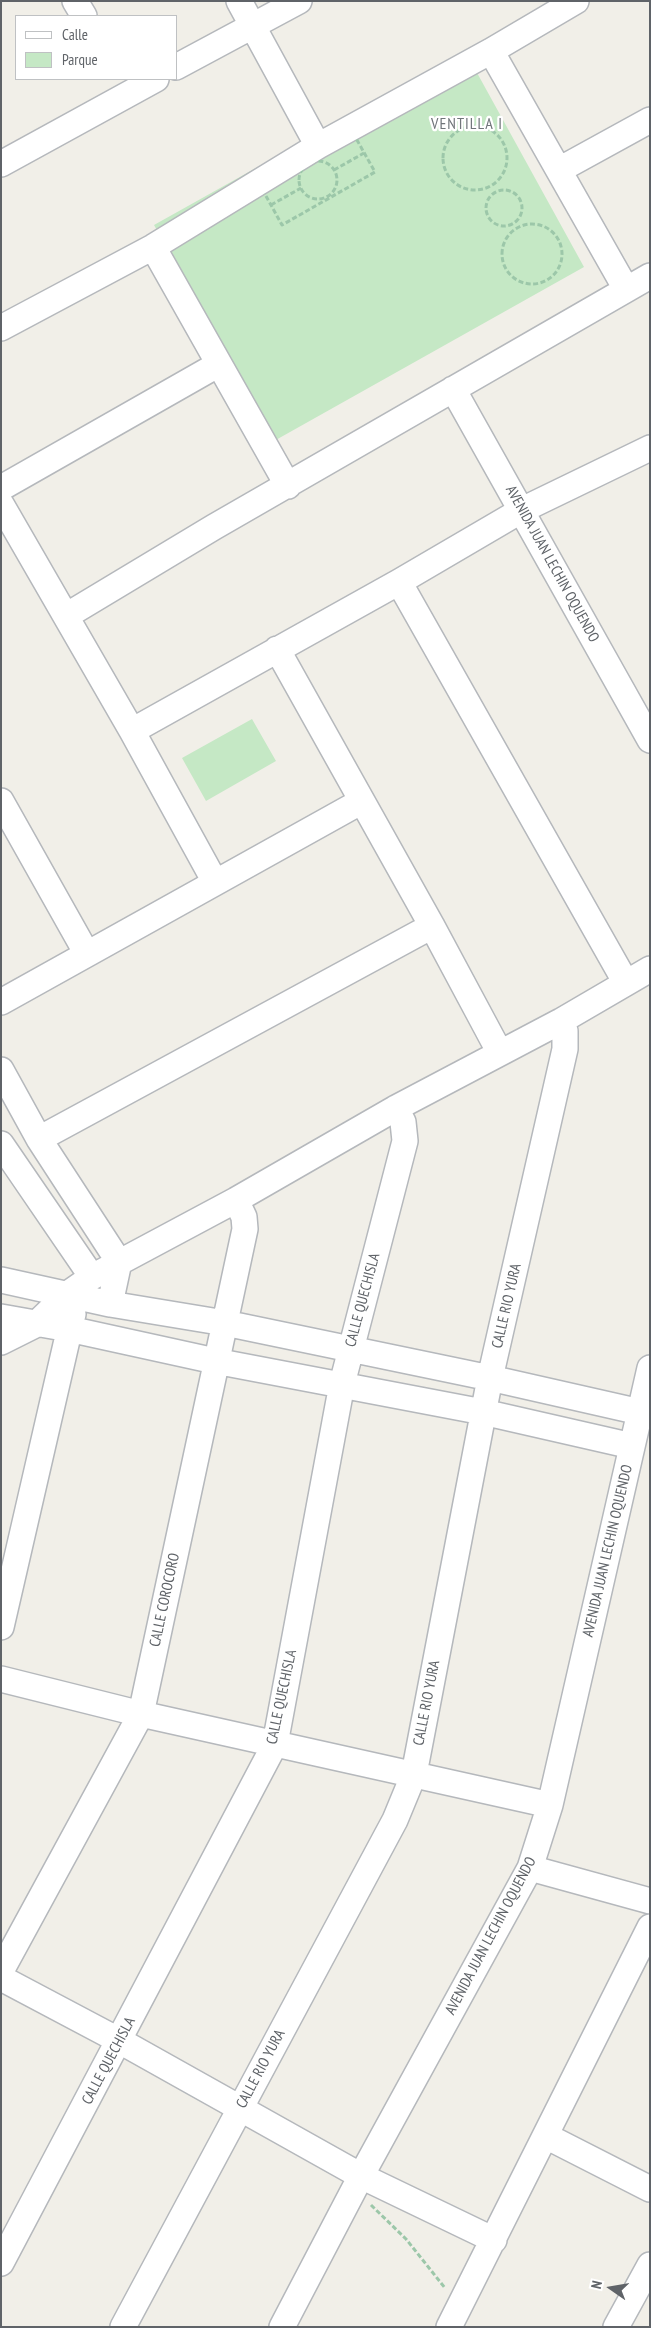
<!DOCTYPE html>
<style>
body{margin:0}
#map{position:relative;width:651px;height:2328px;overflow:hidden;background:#f1efe8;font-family:"PT Sans Narrow",sans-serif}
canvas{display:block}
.frame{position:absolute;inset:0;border:2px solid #5f6368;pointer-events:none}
.legend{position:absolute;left:15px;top:15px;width:162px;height:65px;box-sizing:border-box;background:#fff;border:1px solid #bfc1c3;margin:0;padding:6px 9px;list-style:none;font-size:15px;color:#5f6368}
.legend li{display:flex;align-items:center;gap:10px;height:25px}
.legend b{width:25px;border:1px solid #bfc1c3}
.north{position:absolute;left:586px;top:2263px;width:50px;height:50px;-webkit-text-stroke:4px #fff;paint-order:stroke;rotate:283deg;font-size:14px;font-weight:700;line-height:20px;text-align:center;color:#5f6368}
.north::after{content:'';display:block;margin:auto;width:18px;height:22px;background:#5f6368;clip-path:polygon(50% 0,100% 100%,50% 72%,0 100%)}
</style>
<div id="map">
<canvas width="651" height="2328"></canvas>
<div class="frame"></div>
<ul class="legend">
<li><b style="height:6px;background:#fff"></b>Calle</li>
<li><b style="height:14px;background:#c5e8c5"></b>Parque</li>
</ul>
<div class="north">N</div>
</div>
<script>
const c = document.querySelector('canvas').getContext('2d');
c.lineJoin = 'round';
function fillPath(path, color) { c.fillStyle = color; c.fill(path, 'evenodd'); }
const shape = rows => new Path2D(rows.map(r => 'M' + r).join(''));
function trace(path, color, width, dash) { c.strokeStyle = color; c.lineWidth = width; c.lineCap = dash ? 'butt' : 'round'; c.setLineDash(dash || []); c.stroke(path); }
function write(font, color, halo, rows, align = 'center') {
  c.font = font + ' "PT Sans Narrow",sans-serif'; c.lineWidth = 4.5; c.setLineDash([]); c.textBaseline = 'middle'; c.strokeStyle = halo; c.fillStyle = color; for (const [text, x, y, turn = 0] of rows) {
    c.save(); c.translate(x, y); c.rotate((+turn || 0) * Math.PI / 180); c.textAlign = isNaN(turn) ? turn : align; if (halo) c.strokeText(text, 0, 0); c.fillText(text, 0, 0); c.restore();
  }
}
const green = shape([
 [465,51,584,267,274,441,154,225],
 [252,719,276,761,206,801,182,758]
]);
const path = shape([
 '443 158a32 32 0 1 1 64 0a32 32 0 1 1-64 0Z',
 [353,133,375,172,282,225,261,187,353,133],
 '299 180a19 19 0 1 1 38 0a19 19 0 1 1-38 0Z',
 [334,170,364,153],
 '486 208a18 18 0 1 1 36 0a18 18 0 1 1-36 0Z',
 [271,205,301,188],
 '502 254a30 30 0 1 1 60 0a30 30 0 1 1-60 0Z',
 [371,2205,406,2239,445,2288]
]);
const minor = shape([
 [75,1,84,16],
 [239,1,318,146],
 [491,51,626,289],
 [176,67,299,1],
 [1,164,156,79],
 [559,170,650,120],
 [153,247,288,486],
 [1,328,153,247,318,146,491,51,576,1],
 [453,389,650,740],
 [1,488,219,364],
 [1,504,132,731,215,882],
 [399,582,626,983],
 [66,616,214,527,650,276],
 [277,649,432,926,500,1053],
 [132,731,399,582,522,510,650,448],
 [1,801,87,954],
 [1,1002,362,801],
 [1,1070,39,1139,119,1262,110,1304],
 [39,1139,432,926],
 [1,1144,92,1277],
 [1,1280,110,1304,225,1323,490,1378,640,1412],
 [1,1317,69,1329,215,1361,483,1412,632,1446],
 [1,1342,35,1325,66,1295,92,1277,236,1200,396,1108,561,1021,650,969],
 [1,1627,73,1314],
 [1,1679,141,1714,550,1805],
 [530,1868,650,1901],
 [1,1971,141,1714,245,1229,244,1217,236,1200],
 [1,1978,120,2041,361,2176,494,2240],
 [546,2136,650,2189],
 [1,2263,275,1744,342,1384,405,1141,403,1122,396,1108],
 [123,2327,395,1820,414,1774,490,1378,565,1049,565,1031,561,1021],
 [282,2327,361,2176,530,1868,550,1805,650,1368],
 [449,2327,650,1927],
 [616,2327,650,2265]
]);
const streetNames = [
 ["AVENIDA JUAN LECHIN OQUENDO",552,564,61],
 ["CALLE QUECHISLA",363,1300,-75],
 ["CALLE RIO YURA",507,1306,-77],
 ["AVENIDA JUAN LECHIN OQUENDO",608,1551,-77],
 ["CALLE COROCORO",165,1600,-78],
 ["CALLE QUECHISLA",282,1697,-78],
 ["CALLE RIO YURA",427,1703,-79],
 ["AVENIDA JUAN LECHIN OQUENDO",491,1936,-62],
 ["CALLE QUECHISLA",109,2061,-62],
 ["CALLE RIO YURA",261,2069,-62]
];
const neighbourhoodNames = [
 ["VENTILLA I",467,124]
];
fillPath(green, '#c5e8c5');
trace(minor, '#b5b8bc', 28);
trace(path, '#9cc7a9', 3, [5, 2.5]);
trace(minor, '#fff', 25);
write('15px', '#5f6368', '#fff', streetNames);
c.letterSpacing = '1px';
write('16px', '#70757a', '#fff', neighbourhoodNames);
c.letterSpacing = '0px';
</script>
